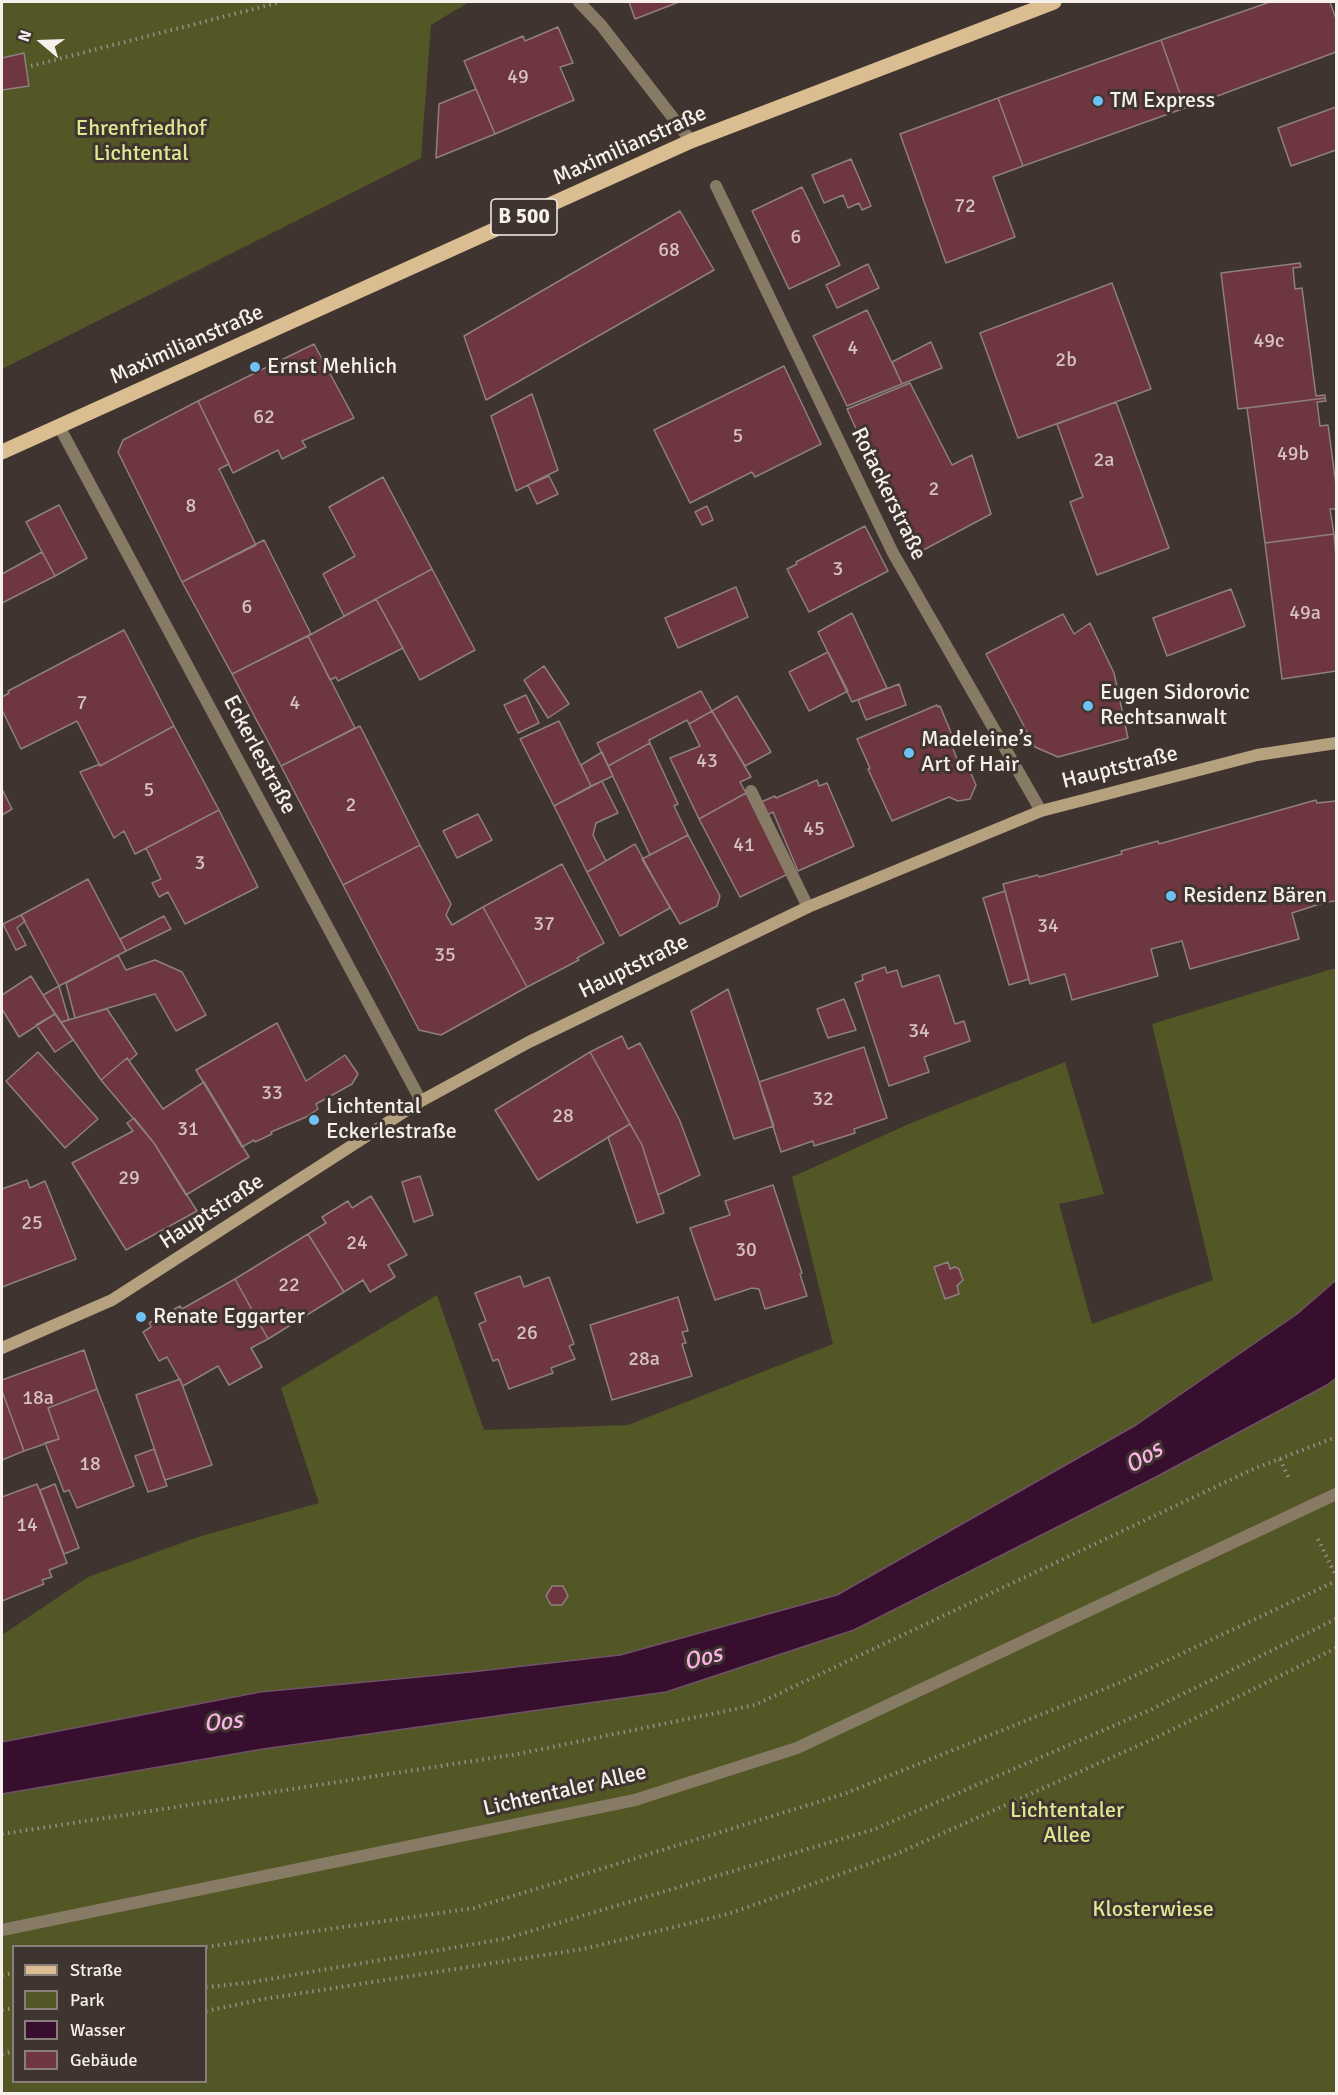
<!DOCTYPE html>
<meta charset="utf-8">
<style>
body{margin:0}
#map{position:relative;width:1338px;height:2095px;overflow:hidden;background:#3f342f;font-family:Signika,sans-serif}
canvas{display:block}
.frame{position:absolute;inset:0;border:3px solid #f6efeb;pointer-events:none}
.legend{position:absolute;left:12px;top:1945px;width:195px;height:138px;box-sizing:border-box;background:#3f342f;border:2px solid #887f7a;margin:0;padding:8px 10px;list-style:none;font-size:18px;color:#f6efeb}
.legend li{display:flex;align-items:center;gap:12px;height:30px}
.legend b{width:30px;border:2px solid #887f7a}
.north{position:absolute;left:12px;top:12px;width:60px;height:60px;-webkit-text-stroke:4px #3f342f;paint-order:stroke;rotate:289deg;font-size:16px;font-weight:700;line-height:24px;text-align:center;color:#f6efeb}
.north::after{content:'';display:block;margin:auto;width:21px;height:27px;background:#f6efeb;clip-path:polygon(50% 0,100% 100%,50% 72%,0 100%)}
</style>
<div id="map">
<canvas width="1338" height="2095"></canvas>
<div class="frame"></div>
<ul class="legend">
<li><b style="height:8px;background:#dabe91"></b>Straße</li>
<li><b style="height:16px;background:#535726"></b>Park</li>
<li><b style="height:16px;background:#370e2e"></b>Wasser</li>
<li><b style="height:16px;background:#6e363f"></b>Gebäude</li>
</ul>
<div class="north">N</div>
</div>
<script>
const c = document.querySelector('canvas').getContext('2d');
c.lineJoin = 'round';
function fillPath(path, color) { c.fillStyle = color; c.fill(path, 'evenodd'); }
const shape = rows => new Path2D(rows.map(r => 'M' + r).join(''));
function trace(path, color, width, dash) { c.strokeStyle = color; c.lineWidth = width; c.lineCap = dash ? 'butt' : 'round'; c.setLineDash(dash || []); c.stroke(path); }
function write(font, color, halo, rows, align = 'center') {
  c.font = font + ' Signika,sans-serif'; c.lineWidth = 6; c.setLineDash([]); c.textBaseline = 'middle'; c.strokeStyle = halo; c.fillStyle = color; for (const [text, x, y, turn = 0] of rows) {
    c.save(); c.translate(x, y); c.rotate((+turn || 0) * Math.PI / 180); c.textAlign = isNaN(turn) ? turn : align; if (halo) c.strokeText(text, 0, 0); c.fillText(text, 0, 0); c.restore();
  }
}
const green = shape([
 [2,2,469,2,431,25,421,158,2,369],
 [1332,969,1336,969,1336,1280,1297,1314,1136,1425,837,1595,620,1655,471,1672,260,1692,2,1742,2,1635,88,1577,198,1537,319,1503,281,1388,437,1295,484,1430,628,1425,833,1344,792,1177,911,1123,1065,1062,1104,1194,1059,1204,1092,1324,1213,1280,1152,1024],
 [1336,1378,1336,2093,2,2094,2,1794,263,1749,666,1692,854,1630,1156,1477,1327,1385],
 [14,1946,206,1946,206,2082,14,2082]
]);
const water = shape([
 [1336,1280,1336,1378,1327,1385,1156,1477,854,1630,666,1692,263,1749,2,1794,2,1742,260,1692,471,1672,620,1655,837,1595,1136,1425,1297,1314,1336,1280]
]);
const building = shape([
 [629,2,679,2,635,19,629,2],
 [1270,2,1330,2,1336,19,1336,52,1185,108,1161,40,1270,2],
 [558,27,573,63,560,67,574,100,495,134,464,61,523,36,525,41,558,27],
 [1161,40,1185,108,1023,166,998,98,1161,40],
 [24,53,29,86,2,90,2,58,24,53],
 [476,89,495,134,436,158,439,104,476,89],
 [998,98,1023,166,993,177,1015,237,946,263,900,134,998,98],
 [1336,107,1336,150,1291,166,1278,128,1336,107],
 [851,159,871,206,862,210,859,203,848,208,843,195,824,203,812,175,851,159],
 [802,187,840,265,789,289,752,211,802,187],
 [680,211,714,270,486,400,464,336,680,211],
 [1300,263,1301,267,1293,268,1295,289,1302,288,1316,396,1325,395,1325,398,1238,409,1221,273,1300,263],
 [868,264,879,288,837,308,826,285,868,264],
 [1112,283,1151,389,1018,438,980,333,1112,283],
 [867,310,902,384,847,406,813,336,867,310],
 [931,342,942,368,902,384,892,362,931,342],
 [314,344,354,418,302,441,306,447,282,459,278,450,233,473,198,401,314,344],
 [784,366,821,444,755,477,752,472,690,503,654,430,784,366],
 [910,383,952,465,972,455,991,514,914,555,847,409,910,383],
 [532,394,558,470,516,491,491,416,532,394],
 [1325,398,1326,401,1317,402,1320,426,1328,425,1336,485,1336,509,1330,509,1334,534,1265,543,1247,408,1325,398],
 [198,401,229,464,219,469,256,545,182,582,118,452,123,440,198,401],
 [1116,402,1169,548,1097,575,1070,502,1083,497,1057,424,1116,402],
 [549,476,558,494,537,504,528,485,549,476],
 [383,477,432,569,344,616,323,574,355,556,329,507,383,477],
 [59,505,87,558,55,576,26,522,59,505],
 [707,506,713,520,702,525,695,512,707,506],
 [865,526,888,571,809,612,787,569,797,564,796,562,865,526],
 [1334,534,1336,557,1336,671,1282,679,1265,543,1334,534],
 [264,540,311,634,232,674,182,582,264,540],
 [42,552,55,576,2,603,2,574,42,552],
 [432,569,475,650,420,680,376,599,432,569],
 [736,587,748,617,678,648,665,618,736,587],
 [1231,589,1245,626,1167,656,1153,618,1231,589],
 [376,599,403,648,338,681,336,677,330,680,308,636,376,599],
 [852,613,887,688,852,702,818,632,852,613],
 [1063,614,1074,634,1090,623,1114,673,1128,738,1058,757,1035,747,986,654,1063,614],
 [124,630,174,726,100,766,77,721,21,749,2,710,2,697,9,693,8,691,124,630],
 [308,636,355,728,281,766,232,674,308,636],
 [828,652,848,691,809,711,789,672,828,652],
 [544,666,569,704,548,718,524,680,544,666],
 [899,684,906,705,866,720,858,700,899,684],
 [701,691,712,711,689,724,687,720,649,740,650,743,608,766,597,743,701,691],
 [526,695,539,723,518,733,504,705,526,695],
 [737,696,771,752,745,766,712,711,737,696],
 [937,705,938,707,940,706,952,735,949,738,960,767,970,771,976,785,970,799,958,801,949,797,892,821,868,769,870,768,857,739,937,705],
 [712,711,751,777,740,782,746,793,699,819,670,758,700,746,689,724,712,711],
 [559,721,591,786,554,806,520,739,559,721],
 [174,726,219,810,135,854,124,831,114,838,80,772,100,764,100,766,174,726],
 [360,726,420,845,343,885,281,766,360,726],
 [650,743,678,804,674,806,688,835,650,855,608,766,650,743],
 [602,752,613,776,591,786,581,765,602,752],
 [817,780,819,786,827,783,854,846,798,871,773,812,767,815,761,802,775,796,776,798,817,780],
 [602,781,618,813,596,823,593,835,606,861,587,872,554,806,602,781],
 [2,789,12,809,2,815,2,789],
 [746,793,788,874,740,897,699,819,746,793],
 [1316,800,1317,803,1336,801,1336,901,1326,902,1292,913,1299,939,1190,969,1182,941,1151,949,1158,976,1072,1000,1065,974,1030,984,1003,884,1038,875,1039,877,1122,854,1121,851,1158,841,1159,844,1316,800],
 [219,810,258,887,185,924,168,892,159,897,152,883,161,879,146,848,219,810],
 [478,814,492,840,457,858,443,831,478,814],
 [688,835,720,896,717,906,680,924,642,859,688,835],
 [635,844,670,908,620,936,587,872,635,844],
 [420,845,451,904,446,915,452,925,483,907,527,987,441,1035,419,1030,343,885,420,845],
 [562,864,604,943,577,958,579,960,527,987,483,907,562,864],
 [88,879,126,951,59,986,21,915,88,879],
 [1005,891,1029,979,1009,985,983,898,1005,891],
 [21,915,25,921,17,928,26,945,16,950,3,924,21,915],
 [164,916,171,929,126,951,120,939,164,916],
 [118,955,126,970,155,960,182,972,206,1015,176,1031,155,994,75,1018,66,983,118,955],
 [885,967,887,973,897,970,902,987,939,975,955,1024,964,1021,970,1041,924,1057,929,1072,889,1086,855,983,863,980,862,975,885,967],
 [31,976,55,1014,19,1037,2,1009,2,995,31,976],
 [59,986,69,1020,61,1022,43,995,59,986],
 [728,989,774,1126,734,1139,691,1011,728,989],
 [844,999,856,1030,828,1038,817,1009,844,999],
 [107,1009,137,1054,129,1061,127,1058,101,1080,61,1022,107,1009],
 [55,1014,73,1040,55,1052,36,1025,55,1014],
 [277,1023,306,1081,345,1055,358,1074,352,1084,316,1104,318,1109,306,1117,271,1132,272,1134,255,1142,254,1140,242,1147,196,1070,277,1023],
 [622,1036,628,1049,640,1043,680,1121,700,1175,658,1195,642,1145,590,1052,622,1036],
 [864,1047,887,1118,854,1129,855,1133,814,1146,813,1141,781,1152,759,1082,864,1047],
 [38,1052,98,1119,65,1148,6,1081,38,1052],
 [590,1052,630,1124,538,1180,495,1110,590,1052],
 [127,1058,163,1109,204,1082,249,1157,186,1195,154,1143,101,1080,127,1058],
 [134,1118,154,1143,197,1211,126,1250,72,1163,133,1131,127,1123,134,1118],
 [630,1124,642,1145,664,1213,637,1223,608,1137,630,1124],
 [420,1176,433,1215,414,1222,402,1182,420,1176],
 [27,1180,30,1188,45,1181,76,1259,2,1287,2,1189,27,1180],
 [773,1185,802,1273,800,1274,807,1296,765,1309,759,1289,752,1288,715,1300,690,1228,730,1215,725,1201,773,1185],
 [371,1196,407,1255,388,1265,395,1277,370,1292,363,1280,344,1292,308,1234,326,1223,322,1217,348,1201,352,1208,371,1196],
 [308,1234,344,1292,268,1339,235,1279,308,1234],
 [948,1262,950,1269,955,1267,959,1269,963,1280,957,1286,959,1294,945,1299,934,1267,948,1262],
 [520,1276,524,1287,549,1277,574,1344,569,1346,575,1359,551,1368,553,1373,509,1389,498,1359,493,1361,479,1324,486,1321,475,1293,520,1276],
 [235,1279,268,1339,251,1348,262,1367,229,1385,218,1366,183,1386,167,1357,159,1361,143,1332,151,1327,149,1323,180,1306,182,1309,235,1279],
 [678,1297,688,1331,682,1332,686,1343,682,1344,692,1376,612,1400,590,1325,678,1297],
 [84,1350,97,1389,48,1408,59,1439,24,1451,2,1391,2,1380,84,1350],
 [180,1379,212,1465,165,1480,136,1395,180,1379],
 [97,1389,134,1486,77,1508,69,1490,64,1492,45,1443,59,1439,48,1408,97,1389],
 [2,1391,24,1451,2,1460,2,1391],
 [154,1449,167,1486,148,1492,135,1456,154,1449],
 [37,1484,67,1563,49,1570,52,1577,42,1580,44,1584,2,1601,2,1497,37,1484],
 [55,1484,79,1548,64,1554,40,1490,55,1484],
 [552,1586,563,1586,568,1596,562,1605,551,1605,546,1596,552,1586]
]);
const path = shape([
 [31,66,281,2],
 [1280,1459,1290,1481],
 [1318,1539,1336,1576],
 [2,1834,518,1754,755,1705,1251,1470,1336,1437],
 [206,1947,474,1908,844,1794,1119,1683,1336,1581],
 [2,1975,14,1973],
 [206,1987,246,1983,504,1939,875,1829,1150,1710,1336,1619],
 [2,2010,14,2008],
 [206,2011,264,1999,583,1949,728,1914,894,1855,1153,1739,1336,1648],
 [2,2054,14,2051]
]);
const service = shape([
 [751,791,808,907]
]);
const minor = shape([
 [579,2,601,25,691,141],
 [716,186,893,553,1041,811],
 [60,428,421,1101],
 [2,1930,635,1800,797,1748,1336,1494]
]);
const secondary = shape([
 [2,1348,112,1300,421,1101,529,1042,808,907,1041,811,1257,755,1336,743]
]);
const primary = shape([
 [2,452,691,141,1054,2]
]);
const markers = [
 [1098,101,6,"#6dc2f3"],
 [255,367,6,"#6dc2f3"],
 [1088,706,6,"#6dc2f3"],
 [909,753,6,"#6dc2f3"],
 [1171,896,6,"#6dc2f3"],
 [314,1120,6,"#6dc2f3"],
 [141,1317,6,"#6dc2f3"]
];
const numberNames = [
 ["49",518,78],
 ["72",965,207],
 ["6",796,238],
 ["68",669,251],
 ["49c",1269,342],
 ["4",853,349],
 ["2b",1066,361],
 ["62",264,418],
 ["5",738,437],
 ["49b",1293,455],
 ["2a",1104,461],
 ["2",934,490],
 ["8",191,507],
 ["3",838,570],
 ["6",247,608],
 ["49a",1305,614],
 ["7",82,704],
 ["4",295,704],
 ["43",707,762],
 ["5",149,791],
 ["2",351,806],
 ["45",814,830],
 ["41",744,846],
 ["3",200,864],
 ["37",544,925],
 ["34",1048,927],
 ["35",445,956],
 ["34",919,1032],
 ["33",272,1094],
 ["32",823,1100],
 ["28",563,1117],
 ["31",188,1130],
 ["29",129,1179],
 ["25",32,1224],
 ["24",357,1244],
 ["30",746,1251],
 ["22",289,1286],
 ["26",527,1334],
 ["28a",644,1360],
 ["18a",38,1399],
 ["18",90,1465],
 ["14",27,1526]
];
const shields = [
 [524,217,66]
];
const shieldNames = [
 ["B 500",524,217]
];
const poiNames = [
 ["TM Express",1110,101],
 ["Ernst Mehlich",267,367],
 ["Eugen Sidorovic",1100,693],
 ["Rechtsanwalt",1100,718],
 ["Madeleine’s",921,740],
 ["Art of Hair",921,765],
 ["Residenz Bären",1183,896],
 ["Lichtental",326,1107],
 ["Eckerlestraße",326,1132],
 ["Renate Eggarter",153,1317]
];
const parkNames = [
 ["Ehrenfriedhof",141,129],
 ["Lichtental",141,154],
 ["Lichtentaler",1067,1811],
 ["Allee",1067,1836],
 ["Klosterwiese",1153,1910]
];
const streetNames = [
 ["Maximilianstraße",630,146,-24],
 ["Maximilianstraße",187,345,-24],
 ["Rotackerstraße",888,494,64],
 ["Eckerlestraße",259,755,62],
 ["Hauptstraße",1120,768,-14],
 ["Hauptstraße",634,967,-26],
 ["Hauptstraße",212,1212,-33],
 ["Lichtentaler Allee",565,1791,-13]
];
const waterNames = [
 ["Oos",1144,1458,-32],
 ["Oos",703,1659,-15],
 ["Oos",223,1723,-6]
];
fillPath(green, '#535726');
fillPath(water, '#370e2e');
trace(water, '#705267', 1.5);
fillPath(building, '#6e363f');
trace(building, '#8e7f80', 1.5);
trace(path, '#978d89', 4, [1.5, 4.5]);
trace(service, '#887b65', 12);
trace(minor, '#887b65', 12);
trace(secondary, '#b6a17f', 12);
trace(primary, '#dabe91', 15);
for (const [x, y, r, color] of markers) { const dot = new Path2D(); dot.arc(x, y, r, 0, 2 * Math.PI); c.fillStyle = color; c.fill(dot); trace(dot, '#3f342f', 2); }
write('20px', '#d4c1c0', null, numberNames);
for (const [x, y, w] of shields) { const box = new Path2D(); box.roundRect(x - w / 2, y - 18, w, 36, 4.5); c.fillStyle = '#3f342f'; c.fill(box); trace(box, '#f6efeb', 1.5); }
write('bold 21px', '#f6efeb', null, shieldNames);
write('22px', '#f6efeb', '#3f342f', poiNames, 'left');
write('22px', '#dde791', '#3f342f', parkNames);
write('22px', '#f6efeb', '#3f342f', streetNames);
write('italic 24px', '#feb3e8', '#3f342f', waterNames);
</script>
